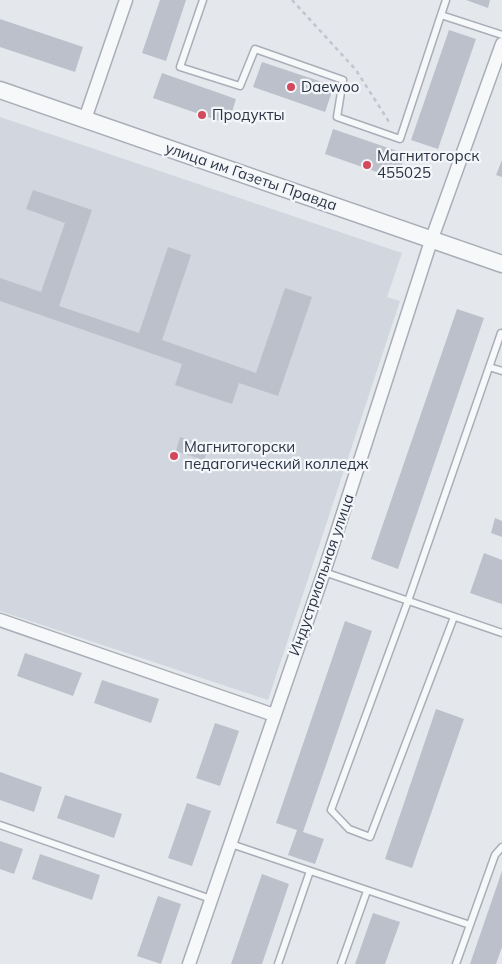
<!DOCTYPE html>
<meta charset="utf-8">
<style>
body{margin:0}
canvas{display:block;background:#e4e7ec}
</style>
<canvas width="502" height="964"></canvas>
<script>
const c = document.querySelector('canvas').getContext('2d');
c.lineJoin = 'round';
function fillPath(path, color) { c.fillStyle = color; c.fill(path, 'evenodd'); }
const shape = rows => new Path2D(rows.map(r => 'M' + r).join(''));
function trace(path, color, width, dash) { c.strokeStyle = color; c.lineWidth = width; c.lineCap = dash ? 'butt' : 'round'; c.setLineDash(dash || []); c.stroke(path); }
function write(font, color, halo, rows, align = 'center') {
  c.font = font + ' Mulish,sans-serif'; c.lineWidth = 4.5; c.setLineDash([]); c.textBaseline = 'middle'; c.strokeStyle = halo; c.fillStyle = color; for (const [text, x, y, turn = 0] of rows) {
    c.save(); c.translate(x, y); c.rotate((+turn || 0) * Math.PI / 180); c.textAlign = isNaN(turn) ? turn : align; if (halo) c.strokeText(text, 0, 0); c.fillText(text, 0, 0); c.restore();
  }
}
const built = shape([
 [0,117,402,253,387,297,400,301,268,700,0,611]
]);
const building = shape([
 [160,0,186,0,166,61,142,53],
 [466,0,490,0,488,8],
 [0,19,83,47,75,72,0,47],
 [449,30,476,39,438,149,411,140],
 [262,62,334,86,325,112,253,87],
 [162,73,236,99,228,124,153,98],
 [333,129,406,154,397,179,325,154],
 [502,160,502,177,496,175],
 [33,190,92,210,59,306,139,333,168,247,191,255,162,340,256,373,285,288,312,297,278,396,239,383,232,404,175,385,182,364,0,301,0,278,41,292,65,223,26,209],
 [457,309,484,318,398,569,371,559],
 [180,437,209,446,204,460,176,451],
 [495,518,502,521,502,537,491,533],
 [484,553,502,560,502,604,470,593],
 [345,621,372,631,303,832,324,839,315,864,288,855,297,830,276,823],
 [25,653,82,673,73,696,17,676],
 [102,680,159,699,151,723,94,703],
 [436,709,464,719,412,868,385,859],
 [215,723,239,731,220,786,196,778],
 [0,772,42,787,34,812,0,800],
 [65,795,122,814,114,838,57,818],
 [187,803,211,811,192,866,168,858],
 [0,841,23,849,14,874,0,869],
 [40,854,100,875,92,900,32,879],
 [502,871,502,947,496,964,470,964],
 [262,874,289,884,262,964,231,964],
 [158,896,181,904,161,964,137,956],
 [373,913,400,922,385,964,355,964]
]);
const path = shape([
 [292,0,356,70,391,125]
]);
const service = shape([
 [203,0,180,67,240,86,255,49,343,80,337,117,400,139,441,15],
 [446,0,441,15,502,35],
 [489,367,502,371],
 [324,572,502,633],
 [454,617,370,837,349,829,331,810,408,601,501,333],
 [0,825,211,899],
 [231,844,470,925],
 [278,964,310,871],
 [341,964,367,891],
 [456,964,495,855,502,847]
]);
const minor = shape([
 [85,119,126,0],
 [0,620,274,715],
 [189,964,324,572,431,241,502,44]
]);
const tertiary = shape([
 [0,90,502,264]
]);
const markers = [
 [291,87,5,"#d1495b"],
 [202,115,5,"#d1495b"],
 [367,165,5,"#d1495b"],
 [174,456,5,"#d1495b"]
];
const poiNames = [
 ["Daewoo",301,87],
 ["Продукты",212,115],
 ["Магнитогорск",377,156],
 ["455025",377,173],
 ["Магнитогорски",184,447],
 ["педагогический колледж",184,464]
];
const streetNames = [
 ["улица им Газеты Правда",251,177,19],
 ["Индустриальная улица",322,575,-71]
];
fillPath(built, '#d2d6de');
fillPath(building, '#bbc0ca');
trace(service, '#a9aeb7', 9);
trace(minor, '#a9aeb7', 15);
trace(tertiary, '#a9aeb7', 19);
trace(path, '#c2c5cb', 2.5, [4, 4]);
trace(service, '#f7f8fa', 6);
trace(minor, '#f7f8fa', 12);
trace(tertiary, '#f7f8fa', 16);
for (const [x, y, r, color] of markers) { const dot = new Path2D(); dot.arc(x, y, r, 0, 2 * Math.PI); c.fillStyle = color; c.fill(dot); trace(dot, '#f4f6f9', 2); }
write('15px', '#2b3445', '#f4f6f9', poiNames, 'left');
write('15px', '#2b3445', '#f4f6f9', streetNames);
</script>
